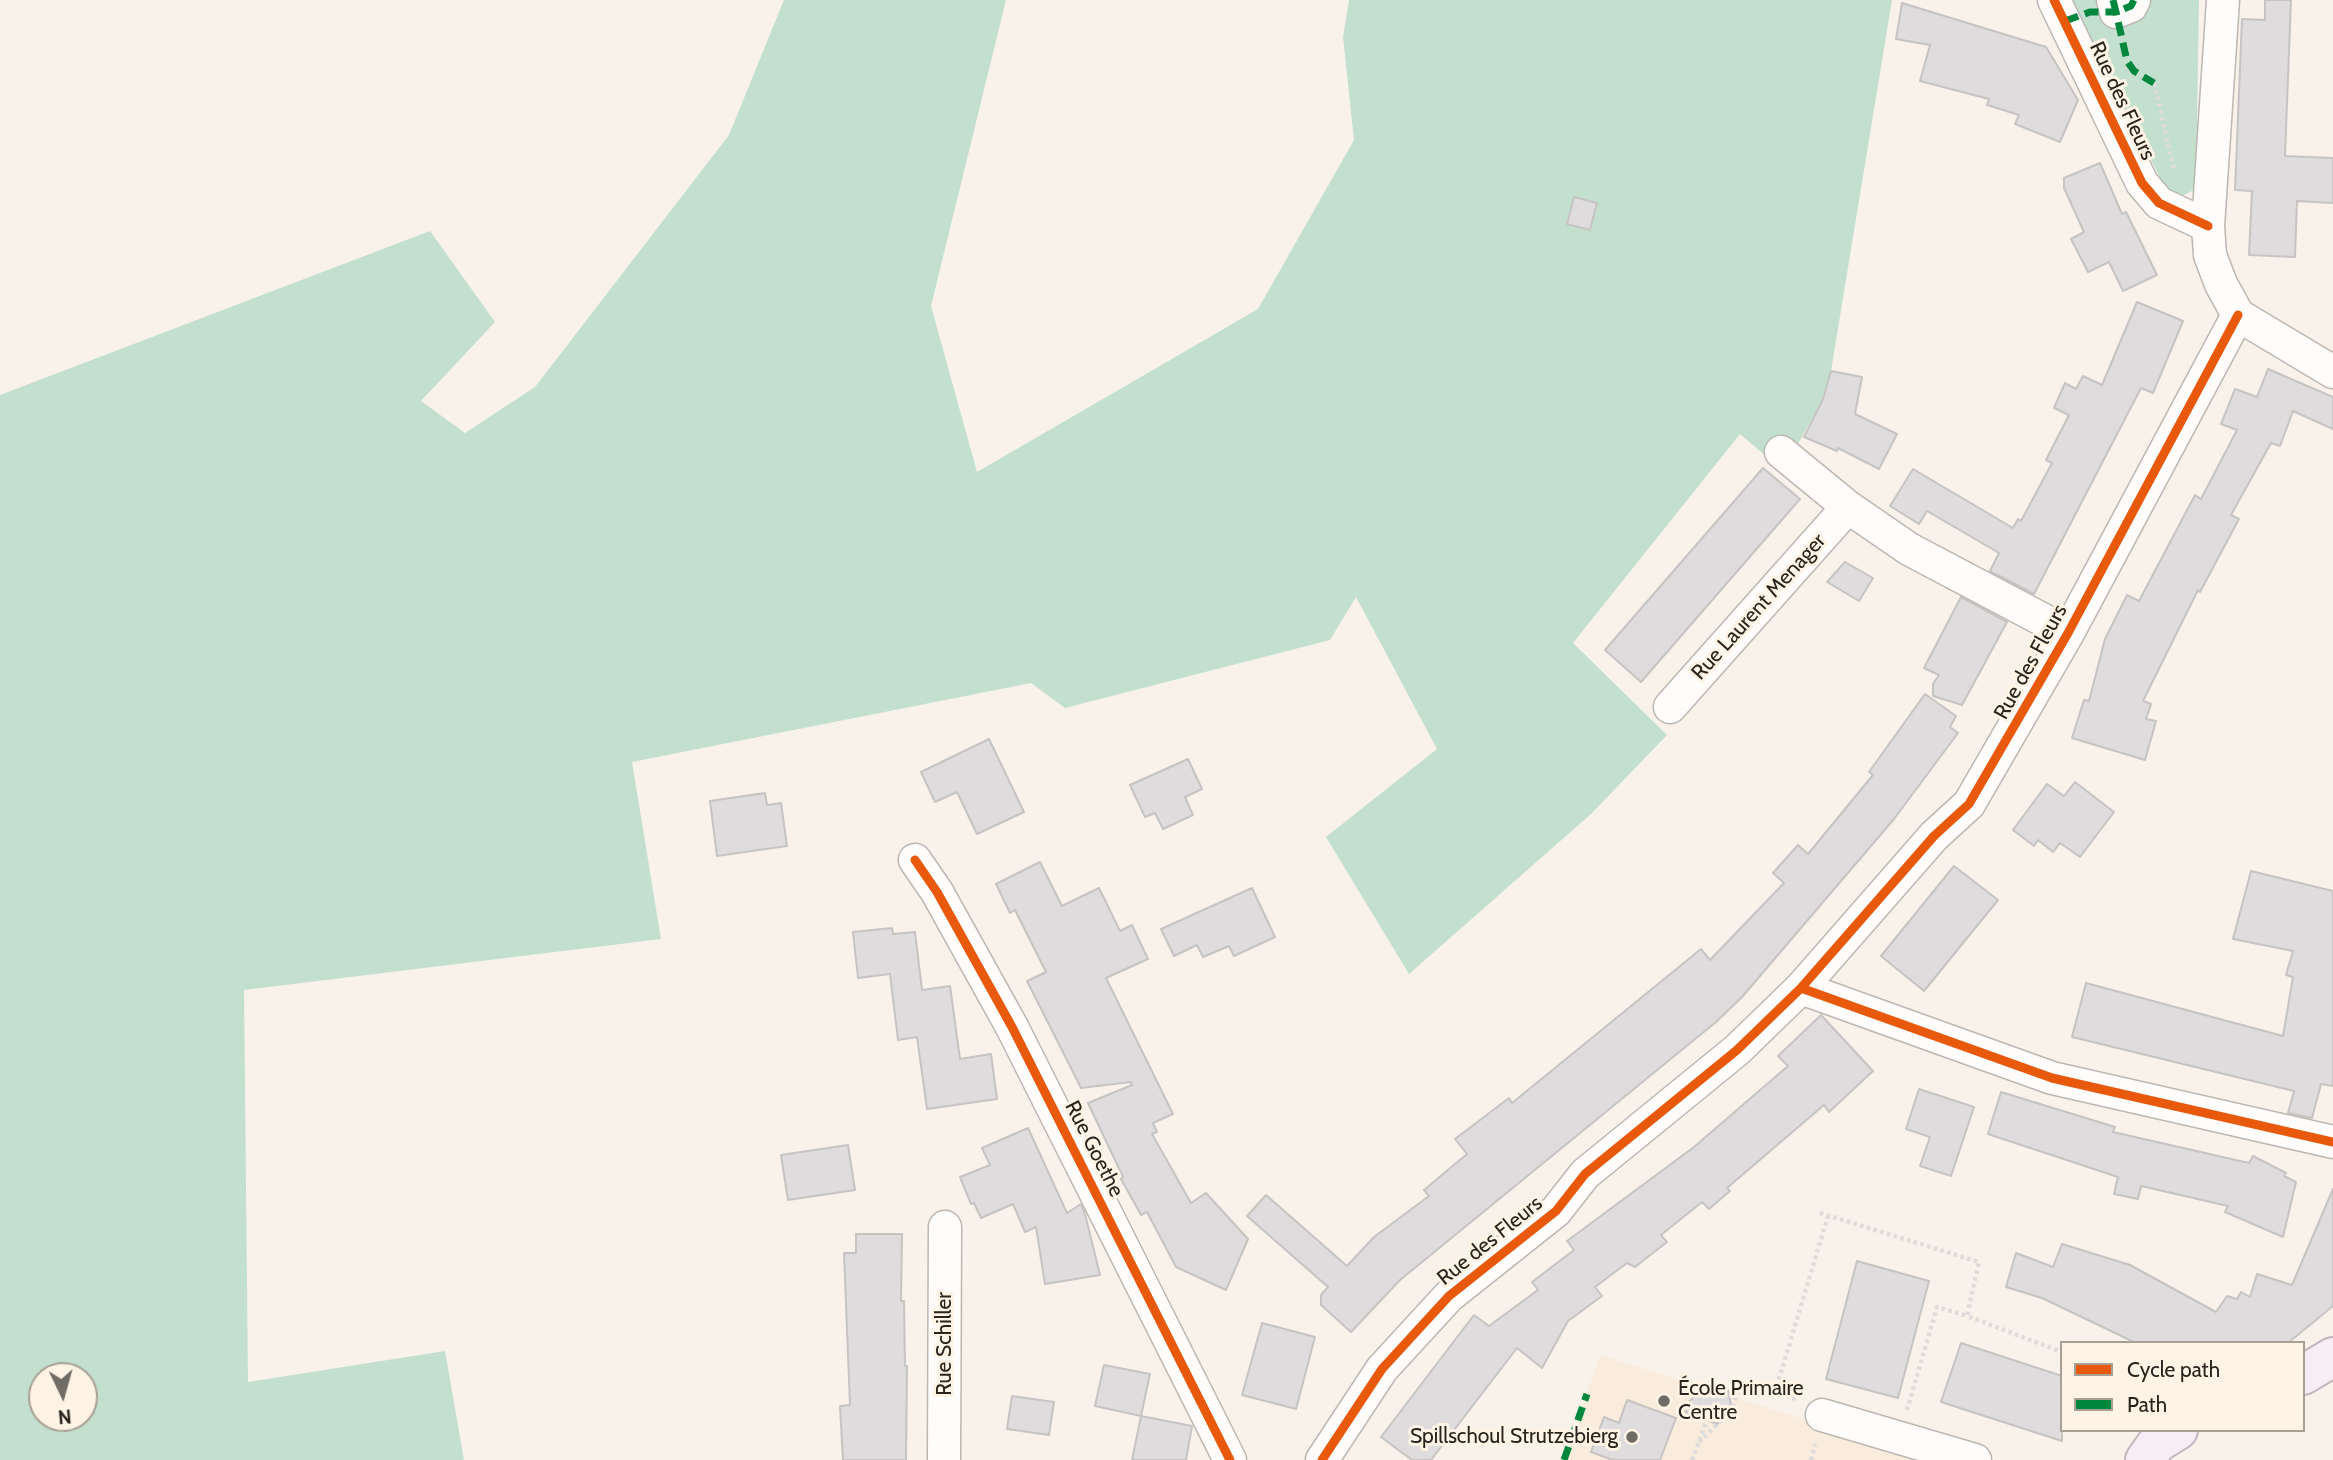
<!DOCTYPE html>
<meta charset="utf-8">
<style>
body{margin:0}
#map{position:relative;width:2333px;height:1460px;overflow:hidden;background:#f8f2eb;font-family:Cabin,sans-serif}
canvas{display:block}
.legend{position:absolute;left:2060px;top:1341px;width:245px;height:91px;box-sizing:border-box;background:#fef3e5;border:2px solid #a9a095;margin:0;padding:9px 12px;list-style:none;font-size:21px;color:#29231d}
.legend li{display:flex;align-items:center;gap:14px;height:35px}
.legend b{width:35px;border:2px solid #a9a095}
.north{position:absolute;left:28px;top:1362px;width:70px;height:70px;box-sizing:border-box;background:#fef3e5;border:2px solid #a9a095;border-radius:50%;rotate:175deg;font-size:19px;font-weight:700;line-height:28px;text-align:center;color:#29231d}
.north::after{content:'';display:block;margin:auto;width:24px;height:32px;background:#716b65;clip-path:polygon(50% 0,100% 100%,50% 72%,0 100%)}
</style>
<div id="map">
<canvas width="2333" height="1460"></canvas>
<ul class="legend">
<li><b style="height:9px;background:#e8590c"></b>Cycle path</li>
<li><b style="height:9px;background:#00873e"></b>Path</li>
</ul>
<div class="north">N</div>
</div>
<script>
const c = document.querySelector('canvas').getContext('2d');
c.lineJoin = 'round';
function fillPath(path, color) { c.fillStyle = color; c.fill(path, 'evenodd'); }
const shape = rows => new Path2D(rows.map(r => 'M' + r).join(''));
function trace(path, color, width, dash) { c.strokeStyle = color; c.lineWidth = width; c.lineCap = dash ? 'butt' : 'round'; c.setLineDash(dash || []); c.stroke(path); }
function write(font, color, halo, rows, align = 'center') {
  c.font = font + ' Cabin,sans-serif'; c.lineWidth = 6; c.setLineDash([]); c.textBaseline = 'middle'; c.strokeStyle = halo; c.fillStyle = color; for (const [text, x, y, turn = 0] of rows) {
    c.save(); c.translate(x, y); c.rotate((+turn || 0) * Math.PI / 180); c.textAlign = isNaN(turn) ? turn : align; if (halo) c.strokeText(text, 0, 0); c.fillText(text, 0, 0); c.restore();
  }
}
const built = shape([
 [1600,1355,1933,1460,1564,1460]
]);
const green = shape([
 [784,0,1006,0,931,306,977,472,1258,309,1354,140,1343,37,1349,0,1892,0,1831,371,1823,399,1794,451,1768,458,1740,434,1573,643,1667,735,1591,814,1409,974,1326,837,1437,749,1356,597,1330,640,1065,708,1031,683,632,762,661,939,244,990,248,1382,445,1351,464,1460,0,1460,0,395,430,231,495,322,421,401,465,433,535,387,729,135],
 [42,1376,84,1376,84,1418,42,1418],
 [2072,0,2199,0,2196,189,2184,195,2166,190]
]);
const building = shape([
 [2265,0,2291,0,2285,156,2333,158,2333,203,2297,201,2295,257,2249,255,2252,191,2235,190,2242,19,2265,20,2265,0],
 [1902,3,2046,47,2078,100,2060,142,2015,124,2019,115,1987,105,1989,99,1920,81,1930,45,1896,39,1902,3],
 [2100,163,2122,214,2126,212,2157,275,2123,291,2109,262,2088,272,2071,239,2084,232,2064,188,2064,178,2100,163],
 [1574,197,1597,203,1590,230,1567,224,1574,197],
 [2137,302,2183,321,2153,393,2141,388,2034,594,1990,571,1999,553,1927,511,1919,524,1890,506,1913,469,2013,528,2018,519,2021,521,2052,463,2046,460,2069,415,2054,408,2065,383,2076,389,2083,376,2102,385,2137,302],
 [2268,369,2333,397,2333,429,2293,411,2280,446,2271,443,2231,515,2239,519,2200,592,2198,590,2143,701,2151,704,2146,719,2156,721,2145,760,2072,738,2084,700,2089,701,2105,639,2127,595,2139,601,2195,495,2201,499,2237,430,2221,424,2235,389,2257,397,2268,369],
 [1831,371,1862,377,1855,414,1897,434,1879,469,1838,448,1837,451,1804,437,1823,399,1831,371],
 [1763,468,1800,499,1641,682,1605,650,1763,468],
 [1845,562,1873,578,1859,601,1827,582,1845,562],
 [1961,597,2007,622,1962,705,1933,696,1933,684,1939,675,1924,668,1961,597],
 [1925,694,1956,716,1950,727,1958,733,1894,819,1742,997,1716,1022,1400,1280,1351,1332,1321,1305,1321,1295,1328,1287,1247,1216,1266,1195,1347,1266,1374,1237,1429,1196,1424,1190,1467,1154,1455,1139,1509,1098,1512,1103,1701,949,1710,960,1784,883,1773,873,1798,845,1808,854,1873,775,1869,772,1925,694],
 [989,739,1024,812,977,834,957,792,935,802,921,772,989,739],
 [1188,759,1202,789,1185,797,1193,815,1163,829,1155,813,1145,817,1130,785,1188,759],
 [2075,782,2114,812,2080,857,2060,843,2053,852,2038,840,2034,846,2013,830,2047,784,2064,796,2075,782],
 [765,793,767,805,781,803,787,846,717,856,710,801,765,793],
 [1040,862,1062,906,1099,888,1120,931,1132,925,1148,959,1106,978,1173,1114,1153,1123,1157,1132,1152,1134,1191,1203,1206,1193,1248,1239,1226,1290,1176,1267,1147,1212,1141,1215,1121,1179,1123,1177,1088,1103,1132,1085,1131,1082,1081,1088,1027,981,1046,972,1015,910,1010,913,996,884,1040,862],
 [1954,866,1998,900,1924,991,1881,956,1954,866],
 [2251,871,2333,891,2333,1086,2321,1084,2312,1118,2288,1113,2294,1091,2072,1037,2086,983,2283,1036,2293,977,2286,975,2293,951,2233,939,2251,871],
 [1252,888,1275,937,1234,956,1229,946,1203,957,1197,945,1174,956,1161,929,1252,888],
 [892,928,893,934,915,932,922,990,950,986,960,1059,991,1054,997,1099,927,1109,917,1037,898,1040,890,974,858,978,853,932,892,928],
 [1821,1015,1873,1071,1829,1112,1824,1105,1727,1188,1730,1191,1709,1209,1702,1202,1661,1235,1667,1242,1635,1267,1627,1263,1595,1287,1602,1296,1568,1321,1542,1368,1517,1348,1431,1460,1412,1460,1381,1437,1474,1315,1489,1326,1538,1290,1532,1282,1574,1250,1567,1241,1694,1147,1788,1066,1778,1056,1821,1015],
 [1919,1089,1974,1107,1951,1176,1920,1166,1930,1137,1906,1129,1919,1089],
 [2001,1092,2115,1127,2113,1132,2249,1163,2253,1156,2286,1173,2284,1176,2296,1182,2283,1237,2225,1212,2228,1206,2141,1186,2138,1199,2114,1194,2118,1177,1988,1134,2001,1092],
 [1028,1128,1067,1213,1081,1204,1085,1214,1100,1275,1045,1284,1036,1227,1025,1232,1013,1204,981,1218,974,1203,971,1204,960,1177,990,1165,982,1148,1028,1128],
 [848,1145,855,1190,788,1200,781,1155,848,1145],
 [2333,1189,2333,1306,2288,1343,2136,1343,2042,1298,2006,1287,2016,1253,2053,1267,2062,1244,2130,1265,2216,1312,2227,1296,2237,1299,2241,1292,2250,1297,2257,1274,2292,1285,2333,1189],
 [856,1234,902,1234,901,1301,904,1301,905,1366,907,1366,906,1460,843,1460,840,1406,850,1405,844,1253,856,1253,856,1234],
 [1857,1261,1929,1281,1898,1398,1826,1379,1857,1261],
 [1262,1323,1315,1337,1296,1409,1242,1395,1262,1323],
 [1961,1343,2062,1376,2062,1441,1941,1402,1961,1343],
 [1104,1365,1150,1374,1141,1416,1095,1406,1104,1365],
 [1708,1382,1728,1390,1732,1410,1717,1424,1681,1410,1708,1382],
 [1012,1396,1054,1402,1049,1435,1007,1429,1012,1396],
 [1627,1400,1676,1418,1660,1460,1613,1460,1591,1452,1604,1417,1619,1423,1627,1400],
 [1141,1416,1192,1426,1186,1460,1132,1460,1141,1416]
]);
const path = shape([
 [2154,83,2174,170],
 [1820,1213,1979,1262,1967,1316,2062,1352],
 [1796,1399,1775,1392,1828,1216],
 [1907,1410,1937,1307,1967,1316],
 [1699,1442,1732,1410,1740,1383,1775,1392],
 [1692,1460,1707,1420],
 [1811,1460,1815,1444]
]);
const minor = shape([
 [2054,0,2142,183,2159,203,2208,226],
 [2113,0,2116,12,2131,6,2134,0],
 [2223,0,2208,226,2210,255,2221,284,2238,315,2333,372],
 [1781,452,1848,507,1909,549,2068,633],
 [1670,707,1848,507],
 [915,860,937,892,1012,1027,1230,1460],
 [1801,988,2052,1078,2333,1142],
 [1822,1415,1975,1460],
 [944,1460,945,1227],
 [1322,1460,1382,1369,1449,1296,1556,1211,1585,1174,1737,1050,1801,988,1934,836,1969,804,2068,633,2238,315]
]);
const major = shape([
 [2303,1375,2333,1357],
 [2145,1460,2157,1443,2178,1430]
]);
const quiet = shape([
 [2113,0,2116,12,2131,6,2134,0],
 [2065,21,2090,12,2116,12,2127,61,2134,71,2154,83],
 [1564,1460,1587,1394]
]);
const cycleway = shape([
 [2054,0,2142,183,2159,203,2208,226],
 [915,860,937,892,1012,1027,1230,1460],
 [1801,988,2052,1078,2333,1142],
 [1322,1460,1382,1369,1449,1296,1556,1211,1585,1174,1737,1050,1801,988,1934,836,1969,804,2068,633,2238,315]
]);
const markers = [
 [1664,1401,7,"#716b65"],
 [1632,1437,7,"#716b65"]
];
const streetNames = [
 ["Rue des Fleurs",2122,101,65],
 ["Rue Laurent Menager",1759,607,-48],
 ["Rue des Fleurs",2031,662,-61],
 ["Rue Goethe",1094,1149,63],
 ["Rue des Fleurs",1490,1241,-39],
 ["Rue Schiller",945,1344,-90]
];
const poiNames = [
 ["École Primaire",1678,1389],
 ["Centre",1678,1413],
 ["Spillschoul Strutzebierg",1618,1437,"right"]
];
fillPath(built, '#faecdc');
fillPath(green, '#c2e0cd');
fillPath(building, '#dfdcdd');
trace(building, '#c6c3c3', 2);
trace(minor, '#bdb7b1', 35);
trace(major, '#c3b4bd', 42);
trace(path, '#dedcda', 4.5, [3.5, 3.5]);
trace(minor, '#fefdfc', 32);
trace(major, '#f6eef4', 38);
trace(quiet, '#00873e', 7, [14, 7]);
trace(cycleway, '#e8590c', 9);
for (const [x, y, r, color] of markers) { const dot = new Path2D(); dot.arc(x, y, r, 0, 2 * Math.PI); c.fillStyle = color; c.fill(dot); trace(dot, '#fef3e5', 2.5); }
write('21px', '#29231d', '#fef3e5', streetNames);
write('21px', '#29231d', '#fef3e5', poiNames, 'left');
</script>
